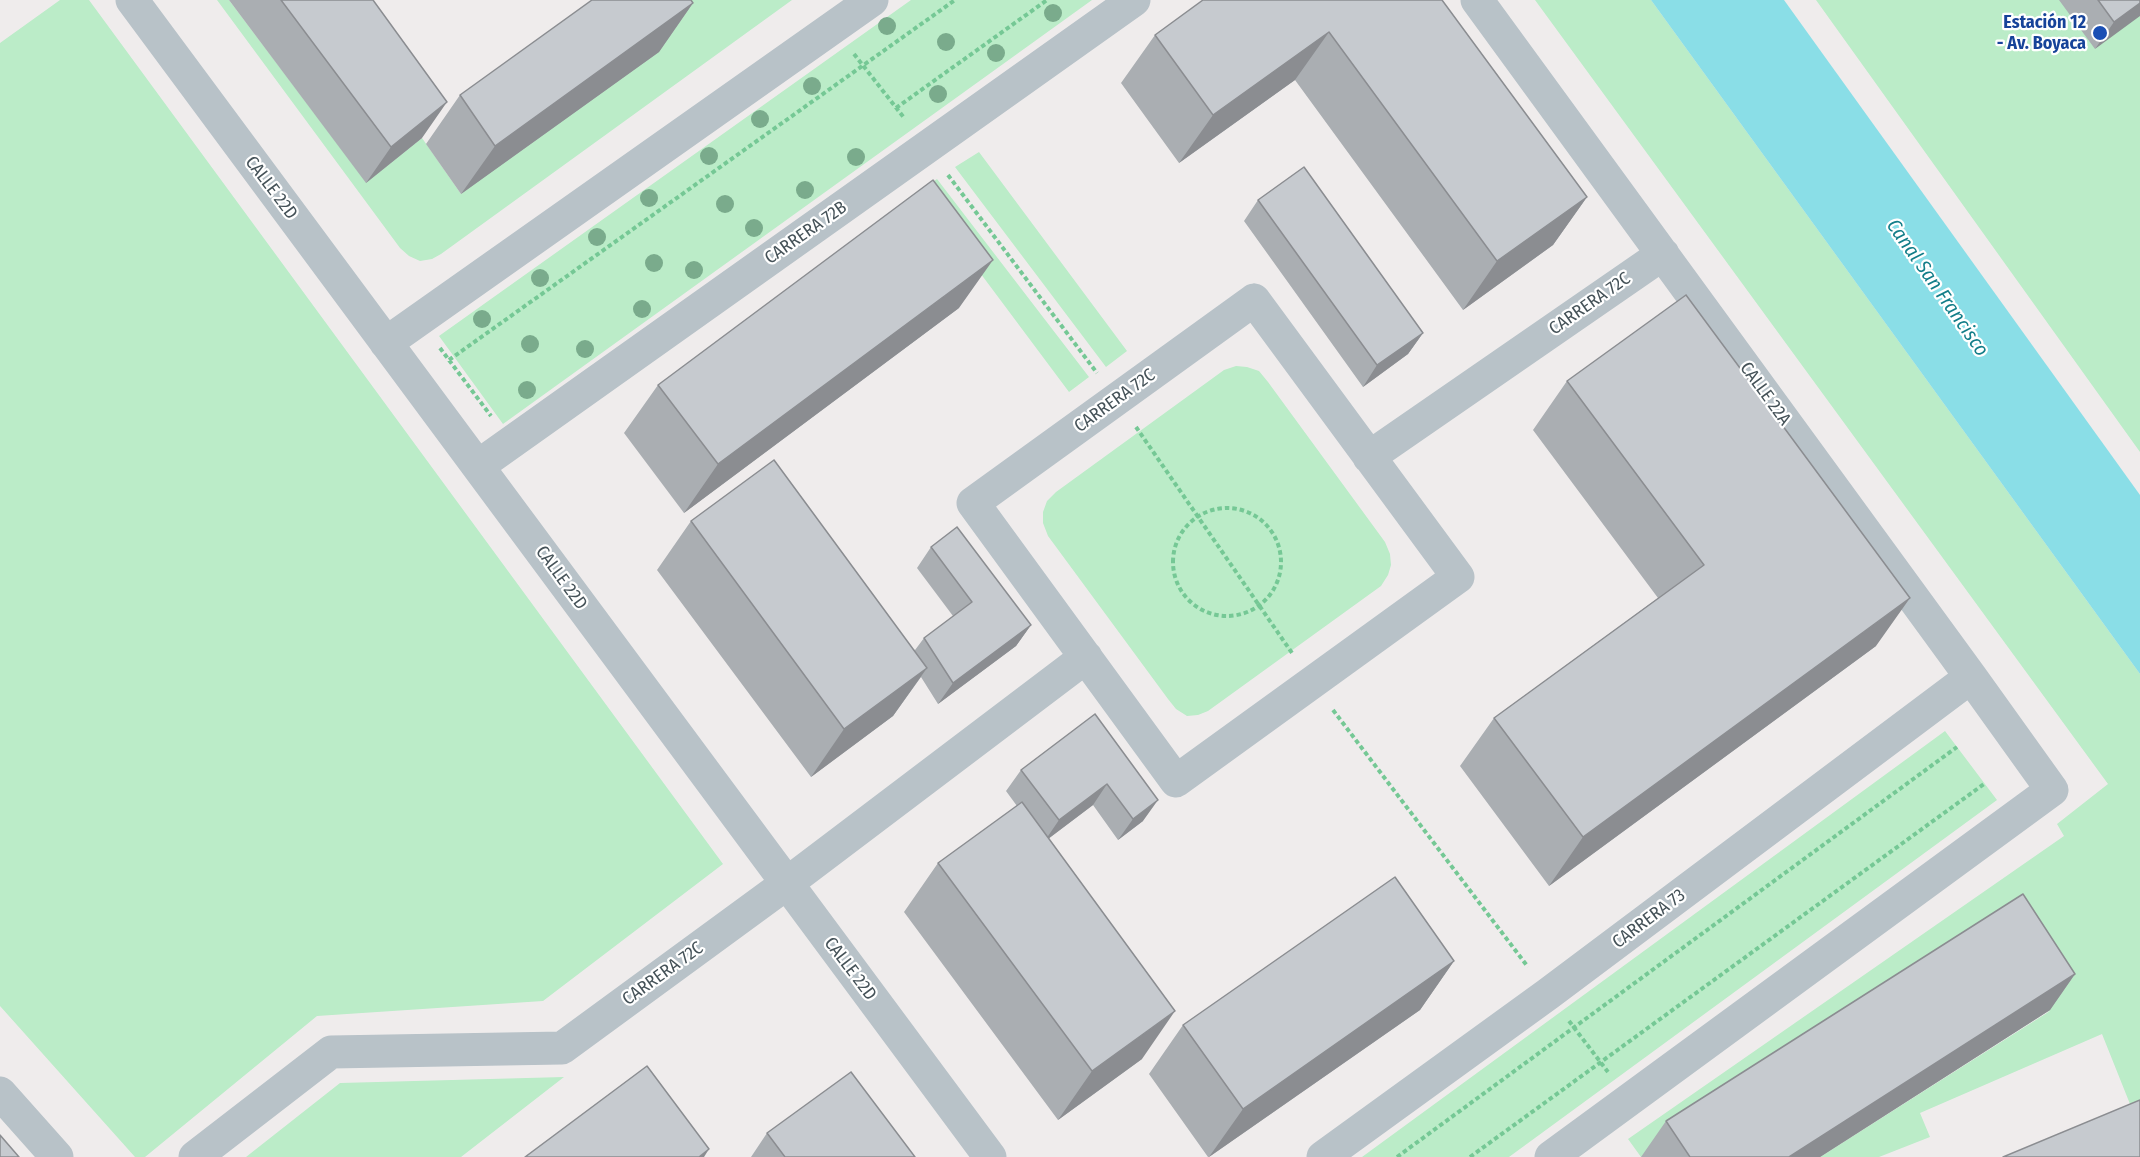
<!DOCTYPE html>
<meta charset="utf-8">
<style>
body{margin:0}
canvas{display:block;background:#efecec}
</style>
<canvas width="2140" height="1157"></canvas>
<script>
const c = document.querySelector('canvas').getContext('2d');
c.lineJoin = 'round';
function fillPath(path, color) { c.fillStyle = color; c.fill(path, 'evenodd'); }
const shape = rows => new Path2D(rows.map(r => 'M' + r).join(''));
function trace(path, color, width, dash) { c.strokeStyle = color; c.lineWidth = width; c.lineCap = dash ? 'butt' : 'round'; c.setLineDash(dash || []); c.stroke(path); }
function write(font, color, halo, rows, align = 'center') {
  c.font = font + ' "Fira Sans Condensed",sans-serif'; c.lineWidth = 4.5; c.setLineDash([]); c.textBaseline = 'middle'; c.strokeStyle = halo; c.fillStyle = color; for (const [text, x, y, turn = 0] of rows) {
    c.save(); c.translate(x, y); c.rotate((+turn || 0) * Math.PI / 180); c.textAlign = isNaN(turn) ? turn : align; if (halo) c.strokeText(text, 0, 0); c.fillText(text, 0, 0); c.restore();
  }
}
const green = shape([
 [60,0,89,0,723,864,543,1001,317,1016,145,1157,135,1157,0,1006,0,43],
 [217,0,229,0,366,182,422,138,461,194,622,0,792,0,441,254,432,259,420,261,409,256,400,248],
 [911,0,1092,0,503,424,439,336],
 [1535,0,1651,0,2140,674,2140,1129,2102,1034,1920,1113,1930,1137,1879,1157,1820,1157,2050,1011,1641,1157,1628,1139,2064,836,2057,824,2108,784],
 [1816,0,2140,0,2140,452],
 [979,152,1127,351,1106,367,955,167],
 [937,179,1089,377,1069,392,919,191],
 [1236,366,1247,367,1259,371,1268,382,1385,542,1390,554,1391,565,1388,575,1381,586,1208,711,1198,715,1187,716,1176,709,1168,699,1048,536,1043,523,1043,512,1047,501,1056,492,1224,370],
 [1945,731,1997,800,1509,1157,1362,1157],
 [564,1077,461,1157,246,1157,340,1083]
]);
const water = shape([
 [1651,0,1784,0,2140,495,2140,674]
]);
const path = shape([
 [854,54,905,119],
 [896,108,1047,0],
 [948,175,1097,373],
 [440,348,491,416],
 [449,360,955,0],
 [1136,427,1292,653],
 '1173 562a54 54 0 1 1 108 0a54 54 0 1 1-108 0Z',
 [1333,710,1528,967],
 [1569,1021,1608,1072],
 [1397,1157,1957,747],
 [1470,1157,1984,784]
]);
const minor = shape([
 [132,0,990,1157],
 [1477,0,1971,677,2052,790,1551,1157],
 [1254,300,1458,577,1176,781,973,503,1254,300],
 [386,343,872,0],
 [1369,457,1663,254],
 [478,466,1134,0],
 [0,1093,57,1157],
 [195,1157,331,1052,562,1048,786,884,1086,657],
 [1323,1157,1548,994,1971,677]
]);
const trees = [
 [1053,13],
 [887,26],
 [946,42],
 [996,53],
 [812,86],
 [938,94],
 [760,119],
 [709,156],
 [856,157],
 [805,190],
 [649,198],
 [725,204],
 [754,228],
 [597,237],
 [654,263],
 [694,270],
 [540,278],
 [642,309],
 [482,319],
 [530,344],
 [585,349],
 [527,390]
];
const wall = shape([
 [229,0,373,0,422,138,366,183],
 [1442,0,1587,197,1553,245,1463,310,1295,80,1179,163,1121,83,1155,35],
 [2059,0,2140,0,2095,49],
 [693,3,659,52,461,194,426,144,460,95],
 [1258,200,1423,333,1408,354,1363,387,1244,221],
 [959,308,684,513,624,433,658,385],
 [1567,381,1876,646,1549,886,1460,766,1494,718,1658,598,1533,430],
 [691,521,915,650,924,638,953,616,917,568,931,547,1031,625,1016,646,938,704,921,677,893,716,811,777,657,570],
 [1095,714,1143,821,1118,840,1093,805,1048,839,1142,1059,1058,1120,904,912,938,863,1017,806,1006,791,1021,770],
 [1454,961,1420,1010,1209,1157,1208,1157,1149,1074,1183,1025],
 [2075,974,2050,1010,1820,1157,1641,1157,1666,1121],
 [767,1133,915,1157,751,1157]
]);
const shadedWall = shape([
 [693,3,659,52,461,194,495,146],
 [2140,3,2140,16,2095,49,2114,22],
 [1329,32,1295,80,1179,163,1213,115],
 [447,102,422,138,366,183,391,147],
 [1587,197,1553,245,1463,310,1497,261],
 [993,260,959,308,684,513,718,464],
 [1423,333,1408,354,1363,387,1377,365],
 [1910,598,1876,646,1549,886,1583,837],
 [1031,625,1016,646,938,704,953,683],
 [927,668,893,716,811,777,844,729],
 [1107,784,1093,805,1044,842,1059,820],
 [1158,800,1143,821,1118,840,1133,819],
 [1454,961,1420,1010,1209,1157,1243,1109],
 [2075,974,2050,1010,1820,1157,1789,1157],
 [1175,1011,1142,1059,1058,1120,1092,1071],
 [709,1149,704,1157,699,1157]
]);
const building = shape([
 [281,0,373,0,447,102,391,147,281,0],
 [592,0,691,0,693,3,495,146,460,95,592,0],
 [1203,0,1442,0,1587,197,1497,261,1329,32,1213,115,1155,35,1203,0],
 [2098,0,2140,0,2140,3,2114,22,2098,0],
 [1304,167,1423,333,1377,365,1258,200,1304,167],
 [933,180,993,260,718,464,658,385,933,180],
 [1686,295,1910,598,1583,837,1494,718,1704,565,1567,381,1686,295],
 [774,460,927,668,844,729,691,521,774,460],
 [957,527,1031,625,953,683,924,638,972,602,931,547,957,527],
 [1095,714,1158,800,1133,819,1107,784,1059,820,1021,770,1095,714],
 [1022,802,1175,1011,1092,1071,938,863,1022,802],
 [1395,877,1454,961,1243,1109,1183,1025,1395,877],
 [2023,894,2075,974,1789,1157,1690,1157,1666,1121,2023,894],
 [647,1066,709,1149,699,1157,525,1157,647,1066],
 [851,1072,915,1157,785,1157,767,1133,851,1072],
 [2140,1100,2140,1157,2003,1157,2140,1100],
 [0,1135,19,1157,0,1157,0,1135]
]);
const markers = [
 [2100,33,8,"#1a4fb4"]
];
const transitNames = [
 ["Estación 12",2086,23],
 ["- Av. Boyaca",2086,44]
];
const streetNames = [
 ["CALLE 22D",271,188,53],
 ["CARRERA 72B",806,233,-35],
 ["CARRERA 72C",1590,304,-35],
 ["CALLE 22A",1765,394,54],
 ["CARRERA 72C",1115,401,-36],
 ["CALLE 22D",561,578,54],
 ["CARRERA 73",1649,919,-37],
 ["CALLE 22D",850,969,53],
 ["CARRERA 72C",663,974,-36]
];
const waterNames = [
 ["Canal San Francisco",1937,288,55]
];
fillPath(green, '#bbecc8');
fillPath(water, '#8adee7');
trace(path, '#75c895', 4, [4.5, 3]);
trace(minor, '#b8c2c8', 33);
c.fillStyle = '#7aab8c';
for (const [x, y] of trees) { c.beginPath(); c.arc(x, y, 9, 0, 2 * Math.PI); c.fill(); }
fillPath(wall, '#aaaeb2');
fillPath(shadedWall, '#8b8d91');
fillPath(building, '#c6cacf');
trace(building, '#8b8d91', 1.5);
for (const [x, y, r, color] of markers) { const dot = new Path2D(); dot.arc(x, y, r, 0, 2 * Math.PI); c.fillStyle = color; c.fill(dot); trace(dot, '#fff', 2); }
write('bold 18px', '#164399', '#fff', transitNames, 'right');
write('18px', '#455258', '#fff', streetNames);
write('italic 20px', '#137e89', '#fff', waterNames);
</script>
